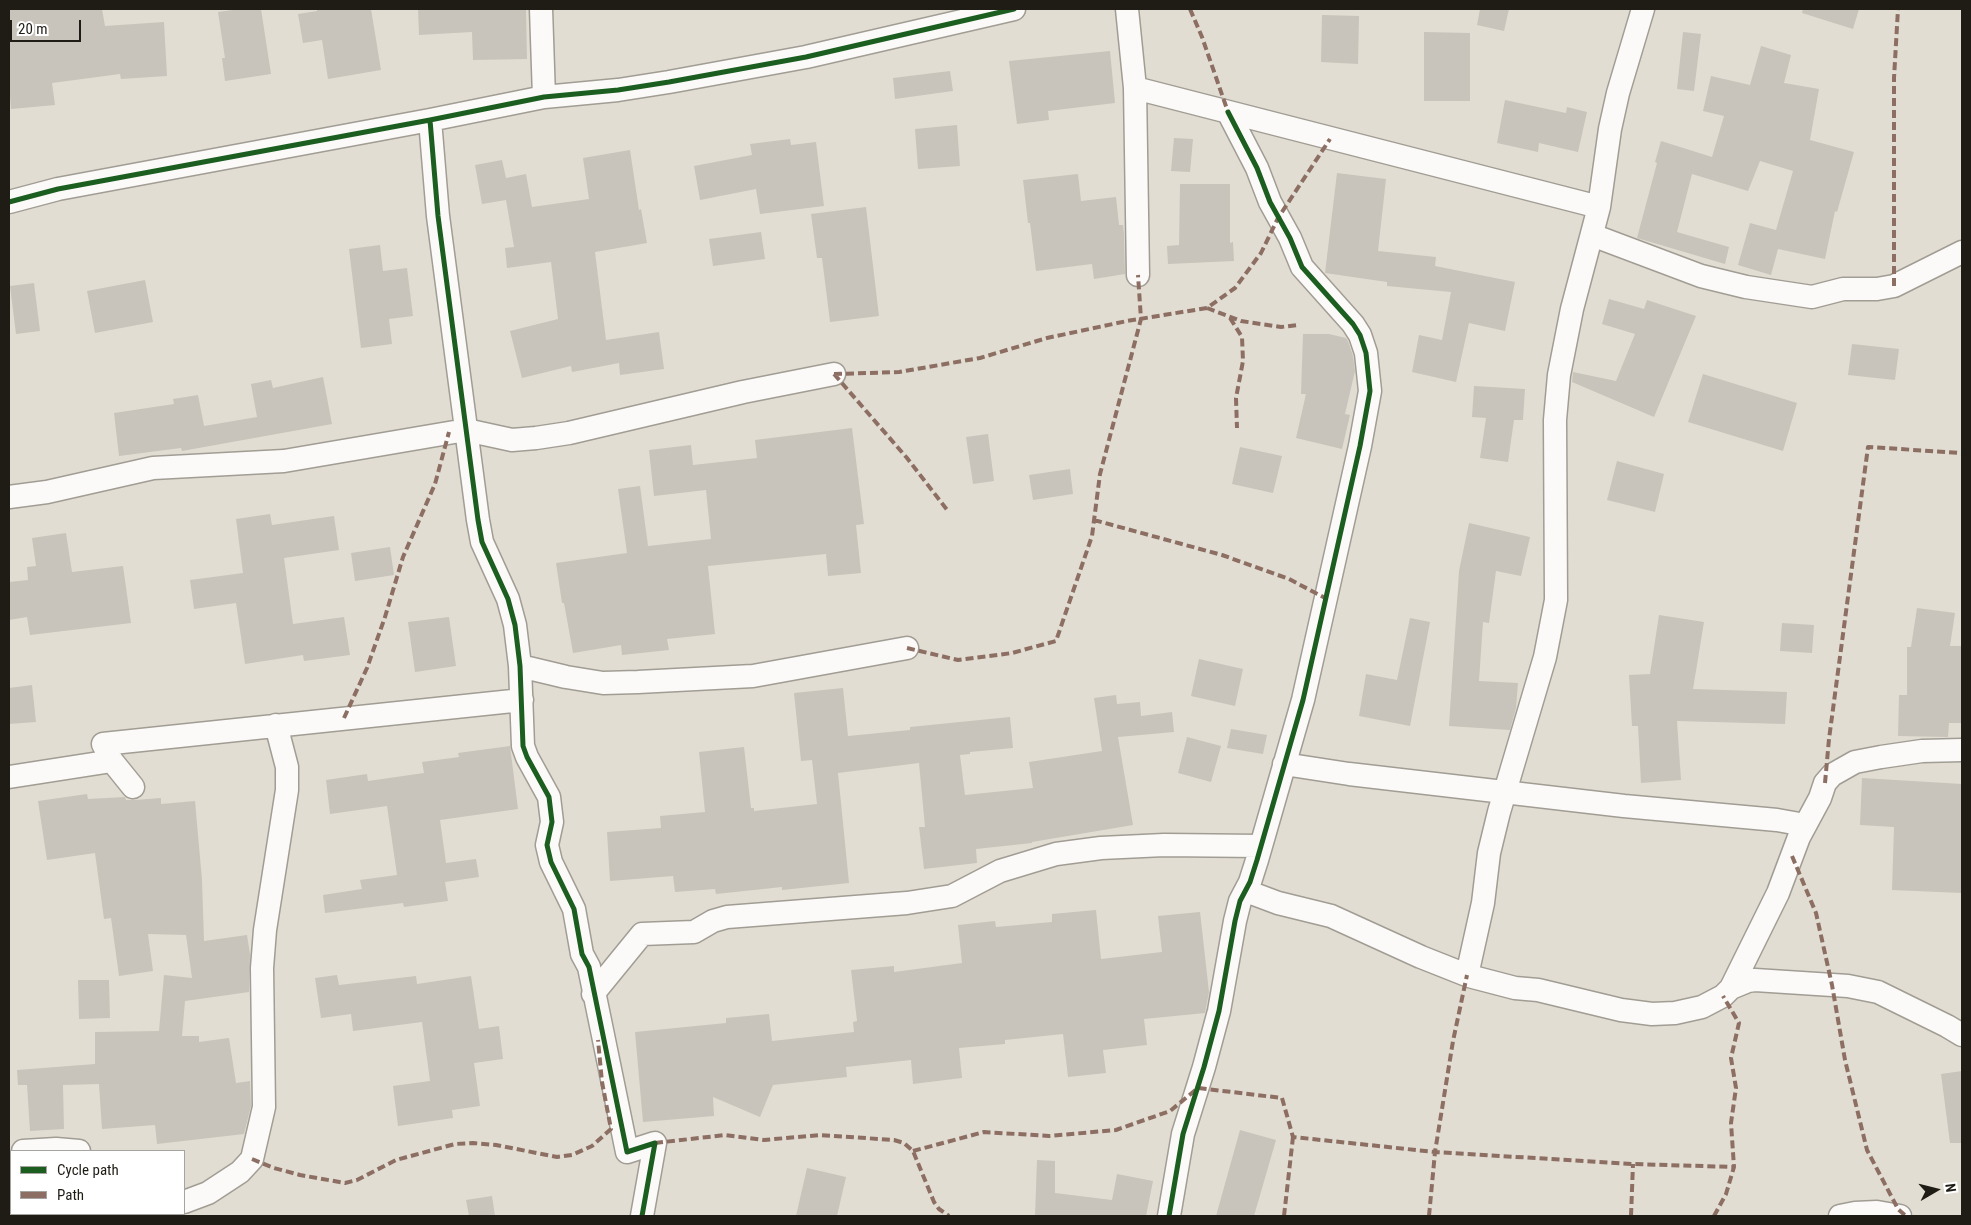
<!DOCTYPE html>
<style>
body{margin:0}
#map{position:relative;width:1971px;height:1225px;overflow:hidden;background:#e2ddd2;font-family:"Roboto Condensed",sans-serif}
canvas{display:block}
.frame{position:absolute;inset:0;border:10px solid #1f1c15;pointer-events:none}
.legend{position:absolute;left:10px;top:1150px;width:175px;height:65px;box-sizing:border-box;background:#fff;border:1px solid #a5a4a1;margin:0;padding:6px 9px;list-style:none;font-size:15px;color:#1f1c15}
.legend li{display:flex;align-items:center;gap:10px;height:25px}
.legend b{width:25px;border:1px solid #a5a4a1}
.north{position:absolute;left:1911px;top:1165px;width:50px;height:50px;-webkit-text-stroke:4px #fff;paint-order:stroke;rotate:82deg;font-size:14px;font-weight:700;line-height:20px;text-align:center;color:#1f1c15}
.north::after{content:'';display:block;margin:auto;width:18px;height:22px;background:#1f1c15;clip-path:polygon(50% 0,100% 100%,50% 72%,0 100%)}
.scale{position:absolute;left:10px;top:20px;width:71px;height:22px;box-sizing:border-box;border:2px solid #1f1c15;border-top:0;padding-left:6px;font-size:15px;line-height:18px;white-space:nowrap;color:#1f1c15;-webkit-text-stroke:4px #fff;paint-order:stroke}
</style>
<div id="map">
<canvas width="1971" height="1225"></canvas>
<div class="frame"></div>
<ul class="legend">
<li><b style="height:6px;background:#1b5e20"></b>Cycle path</li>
<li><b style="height:6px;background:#8d6e63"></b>Path</li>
</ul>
<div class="north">N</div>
<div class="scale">20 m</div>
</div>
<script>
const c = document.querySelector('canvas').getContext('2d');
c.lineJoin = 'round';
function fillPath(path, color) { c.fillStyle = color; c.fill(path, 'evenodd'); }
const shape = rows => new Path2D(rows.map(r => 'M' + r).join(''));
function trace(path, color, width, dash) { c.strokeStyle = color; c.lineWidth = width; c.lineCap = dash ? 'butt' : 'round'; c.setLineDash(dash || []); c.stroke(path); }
const building = shape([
 [9,9,102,9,105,26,164,22,167,76,121,79,120,74,52,83,55,105,11,109,9,84],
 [240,9,261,9,271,74,225,81,222,58,225,58,218,12],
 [317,9,371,9,381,70,328,79,322,40,303,43,298,14,317,11],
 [418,9,526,9,527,59,473,60,472,32,419,35],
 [1480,9,1509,9,1504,31,1477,25],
 [1803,9,1859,9,1853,29,1802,13],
 [1322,15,1359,16,1358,64,1321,62],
 [1424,32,1470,33,1470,101,1424,101],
 [1683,32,1701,34,1694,91,1677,89],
 [1761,46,1791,55,1784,83,1819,89,1810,140,1854,152,1837,212,1835,211,1825,259,1778,249,1771,275,1738,265,1750,223,1776,230,1793,171,1760,161,1748,191,1692,174,1677,232,1729,247,1725,264,1637,238,1657,163,1655,162,1661,141,1712,157,1724,116,1703,111,1711,76,1750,85],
 [1110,51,1115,103,1048,111,1049,120,1017,124,1009,61],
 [950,71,953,91,895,99,893,78],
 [1505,100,1566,113,1567,107,1587,112,1578,152,1539,143,1538,152,1497,143],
 [957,125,960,166,918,169,915,129],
 [1174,138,1193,139,1190,172,1171,171],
 [790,139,791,145,816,142,824,206,760,214,756,189,700,200,694,166,752,155,750,144],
 [630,150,639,210,641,209,647,243,595,252,606,340,659,332,664,369,620,375,619,363,572,372,571,366,522,378,510,331,558,319,551,262,507,268,505,248,514,247,506,200,482,204,475,165,502,160,506,178,526,174,532,207,589,199,583,158],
 [1337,173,1386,179,1378,251,1436,257,1435,266,1515,282,1505,331,1469,323,1456,382,1412,372,1419,335,1442,340,1451,292,1387,286,1387,282,1325,273],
 [1078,174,1081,201,1116,197,1119,225,1123,225,1124,234,1125,274,1094,279,1092,264,1036,271,1030,223,1028,223,1023,180],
 [1180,184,1230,184,1230,243,1233,242,1234,261,1168,264,1167,246,1179,245],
 [866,207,879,316,830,322,822,258,817,258,811,214],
 [761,232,765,259,713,266,709,239],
 [380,245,383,271,407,268,413,316,389,319,392,344,361,348,349,249],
 [145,280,153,322,95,333,87,291],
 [34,283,40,331,16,334,10,286],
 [1609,299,1644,309,1647,300,1696,316,1654,417,1572,382,1573,372,1616,381,1635,334,1602,324],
 [1303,334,1329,334,1346,338,1348,341,1353,356,1355,371,1345,414,1350,415,1342,449,1296,438,1306,394,1301,394],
 [1852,344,1899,349,1895,380,1848,375],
 [1703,374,1797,403,1783,451,1688,422],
 [323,377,332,424,182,451,181,448,119,456,114,413,174,404,173,399,198,395,204,426,257,417,251,384,271,380,273,388],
 [1474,386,1525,389,1523,420,1514,420,1508,462,1480,458,1486,418,1472,417],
 [852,428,864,524,856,525,861,573,828,576,826,554,708,566,715,634,667,639,669,650,622,655,621,645,573,653,564,603,562,603,556,563,627,553,618,489,640,486,648,546,711,539,706,490,654,496,649,450,691,445,693,465,757,458,755,440],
 [988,434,994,481,973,484,966,437],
 [1240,447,1282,456,1273,493,1232,484],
 [1617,461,1664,474,1655,512,1607,500],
 [1070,469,1073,494,1033,500,1029,475],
 [270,514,272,525,334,516,339,550,284,558,293,624,344,617,350,655,304,661,303,655,245,664,236,603,194,609,190,580,243,573,236,519],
 [1469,523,1530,537,1521,576,1496,571,1489,623,1483,622,1479,681,1518,683,1516,708,1510,730,1449,726,1459,571],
 [66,533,72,572,123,566,131,623,30,635,27,617,9,620,9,582,28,580,27,567,36,566,32,538],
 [390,547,394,575,355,581,351,553],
 [1917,608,1955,613,1950,646,1962,646,1962,723,1949,723,1948,737,1898,736,1899,695,1907,695,1907,647,1911,647],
 [1659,615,1704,622,1693,689,1787,692,1785,724,1677,721,1681,780,1641,783,1638,726,1632,726,1629,675,1650,674],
 [449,617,456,666,415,672,408,622],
 [1410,618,1430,622,1410,726,1359,716,1366,674,1397,680],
 [1782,623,1814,625,1812,653,1780,651],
 [1199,659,1243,669,1235,706,1191,696],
 [32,685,36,722,9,724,9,688],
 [843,688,848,736,910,730,910,727,1010,717,1013,748,970,752,970,754,960,755,965,795,1033,788,1029,762,1102,751,1094,698,1116,695,1117,704,1140,702,1141,716,1172,712,1174,732,1118,737,1133,825,1032,842,1032,843,976,849,977,863,924,869,919,827,925,827,919,763,838,773,849,883,782,890,782,887,716,894,715,889,675,892,673,876,610,881,607,832,661,828,660,816,705,812,699,752,744,747,751,808,754,808,754,811,817,804,812,760,801,761,794,693],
 [1231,729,1267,735,1263,754,1227,748],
 [1187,737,1221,746,1211,782,1178,773],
 [510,746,518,809,440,820,446,863,476,859,479,877,445,882,448,901,404,907,403,903,325,913,323,895,362,889,360,880,397,875,387,806,330,814,326,780,367,774,368,781,424,773,422,762,459,757,458,753],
 [1862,778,1962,784,1962,893,1892,890,1894,827,1860,825],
 [87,794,88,799,125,797,126,800,135,800,161,798,161,804,195,801,202,880,204,941,247,935,250,954,249,992,185,1001,182,1036,199,1036,199,1042,229,1038,236,1083,250,1081,251,1106,244,1134,157,1144,155,1125,102,1129,99,1084,63,1085,64,1129,30,1131,27,1085,18,1085,17,1070,95,1064,95,1032,159,1031,164,975,192,978,186,935,148,934,153,971,119,976,111,918,104,919,95,853,47,860,38,801],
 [1096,910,1101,959,1162,952,1158,916,1200,912,1209,992,1205,1013,1144,1019,1147,1045,1103,1050,1106,1073,1068,1077,1063,1034,1005,1040,1005,1044,959,1048,962,1078,913,1084,911,1060,846,1067,847,1077,773,1085,760,1117,713,1097,714,1116,643,1122,635,1032,726,1023,726,1018,769,1014,772,1041,854,1032,853,1022,857,1021,851,970,894,966,894,972,962,963,958,925,995,921,996,927,1052,922,1052,914],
 [337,975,339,985,416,976,417,984,471,976,479,1029,499,1026,503,1059,474,1063,480,1106,452,1110,453,1118,398,1126,393,1086,430,1081,422,1022,353,1031,351,1014,321,1018,315,978],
 [78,980,109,980,110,1018,79,1019],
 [1962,1071,1962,1143,1950,1143,1941,1074],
 [1240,1130,1276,1140,1254,1216,1216,1216],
 [1037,1160,1055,1161,1055,1193,1112,1200,1117,1174,1153,1181,1146,1216,1035,1216],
 [807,1168,846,1177,837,1216,796,1216],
 [492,1196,495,1216,469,1216,466,1200]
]);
const minor = shape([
 [541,9,544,97],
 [1127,9,1135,88,1138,275],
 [1135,88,1599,207],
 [430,120,438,216,478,520,482,542,508,599,515,625,520,666,523,746,527,757,549,797,552,822,547,845,551,862,574,909,582,954,589,967,627,1152,655,1143,642,1216],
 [9,202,58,189,430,120,544,97,618,90,669,82,806,57,1014,9],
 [1592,235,1701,276,1746,287,1812,297,1843,289,1877,289,1894,286,1962,252],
 [9,497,47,492,153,468,284,461,466,430,512,440,536,438,569,433,743,392,834,374],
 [520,666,566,677,603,683,638,682,753,676,907,648],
 [1284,764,1349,774,1624,806,1777,820,1805,825],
 [9,777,112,761],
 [133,787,112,761,103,744,522,700],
 [1246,891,1278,903,1331,916,1421,957,1469,976,1515,988,1538,990,1621,1010,1652,1014,1675,1013,1702,1007,1723,996,1731,988,1748,981,1755,980,1848,986,1878,992,1947,1026,1962,1035],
 [1467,975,1483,903,1489,853,1499,812,1545,657,1556,600,1555,420,1559,375,1572,309,1599,207,1610,129,1618,93,1643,9],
 [1731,988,1778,893,1799,837,1820,798,1825,783,1832,775,1855,762,1881,757,1922,751,1962,750],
 [593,994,642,934,694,932,713,921,727,917,907,903,952,896,1000,871,1056,854,1101,848,1164,845,1260,846],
 [23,1151,56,1149,79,1151],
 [184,1202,208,1193,240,1172,252,1159,264,1107,262,968,265,930,287,790,287,767,276,725],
 [1169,1216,1183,1134,1204,1067,1219,1011,1235,921,1240,901,1250,882,1257,860,1303,700,1360,446,1370,391,1366,353,1360,335,1353,324,1302,267,1290,238,1270,202,1257,168,1228,112],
 [1840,1216,1855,1213,1877,1212,1900,1216]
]);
const quiet = shape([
 [1190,9,1202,37,1228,112],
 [1894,286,1894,78,1898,9],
 [1207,308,1241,321,1281,327,1298,325],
 [1230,318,1242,337,1243,361,1236,398,1237,428],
 [834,374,899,372,980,358,1047,338,1127,321,1207,308,1235,288,1261,253,1278,218,1330,139],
 [834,374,907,458,948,511],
 [1094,520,1222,555,1289,579,1327,599],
 [907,648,958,660,1012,653,1056,641,1092,536,1100,474,1141,319,1138,275],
 [344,718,367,668,385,617,403,557,435,484,449,432],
 [1825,783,1829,739,1868,447,1962,453],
 [1792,856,1816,913,1832,985,1845,1060,1867,1150,1898,1209,1906,1216],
 [655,1143,725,1135,764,1140,820,1135,894,1140,904,1143,913,1151,934,1202,939,1209,949,1216],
 [913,1151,984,1132,1049,1136,1116,1130,1170,1111,1198,1088,1282,1098,1293,1137,1435,1152,1633,1164,1734,1167],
 [252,1159,274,1168,300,1175,345,1183,357,1180,396,1160,455,1144,473,1143,496,1145,557,1157,572,1155,592,1146,611,1129,602,1082,598,1040],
 [1284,1216,1293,1137],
 [1429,1216,1435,1152,1453,1041,1467,975],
 [1631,1216,1633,1164],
 [1714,1216,1726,1194,1734,1167,1731,1123,1736,1088,1731,1058,1739,1023,1723,996]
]);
const cycleway = shape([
 [430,120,438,216,478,520,482,542,508,599,515,625,520,666,523,746,527,757,549,797,552,822,547,845,551,862,574,909,582,954,589,967,627,1152,655,1143,642,1216],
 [9,202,58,189,430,120,544,97,618,90,669,82,806,57,1014,9],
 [1169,1216,1183,1134,1204,1067,1219,1011,1235,921,1240,901,1250,882,1257,860,1303,700,1360,446,1370,391,1366,353,1360,335,1353,324,1302,267,1290,238,1270,202,1257,168,1228,112]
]);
fillPath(building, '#c8c4bb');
trace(minor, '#a19d94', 25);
trace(minor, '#fbfaf8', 22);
trace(quiet, '#8d6e63', 4, [8, 4]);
trace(cycleway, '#1b5e20', 5);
</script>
